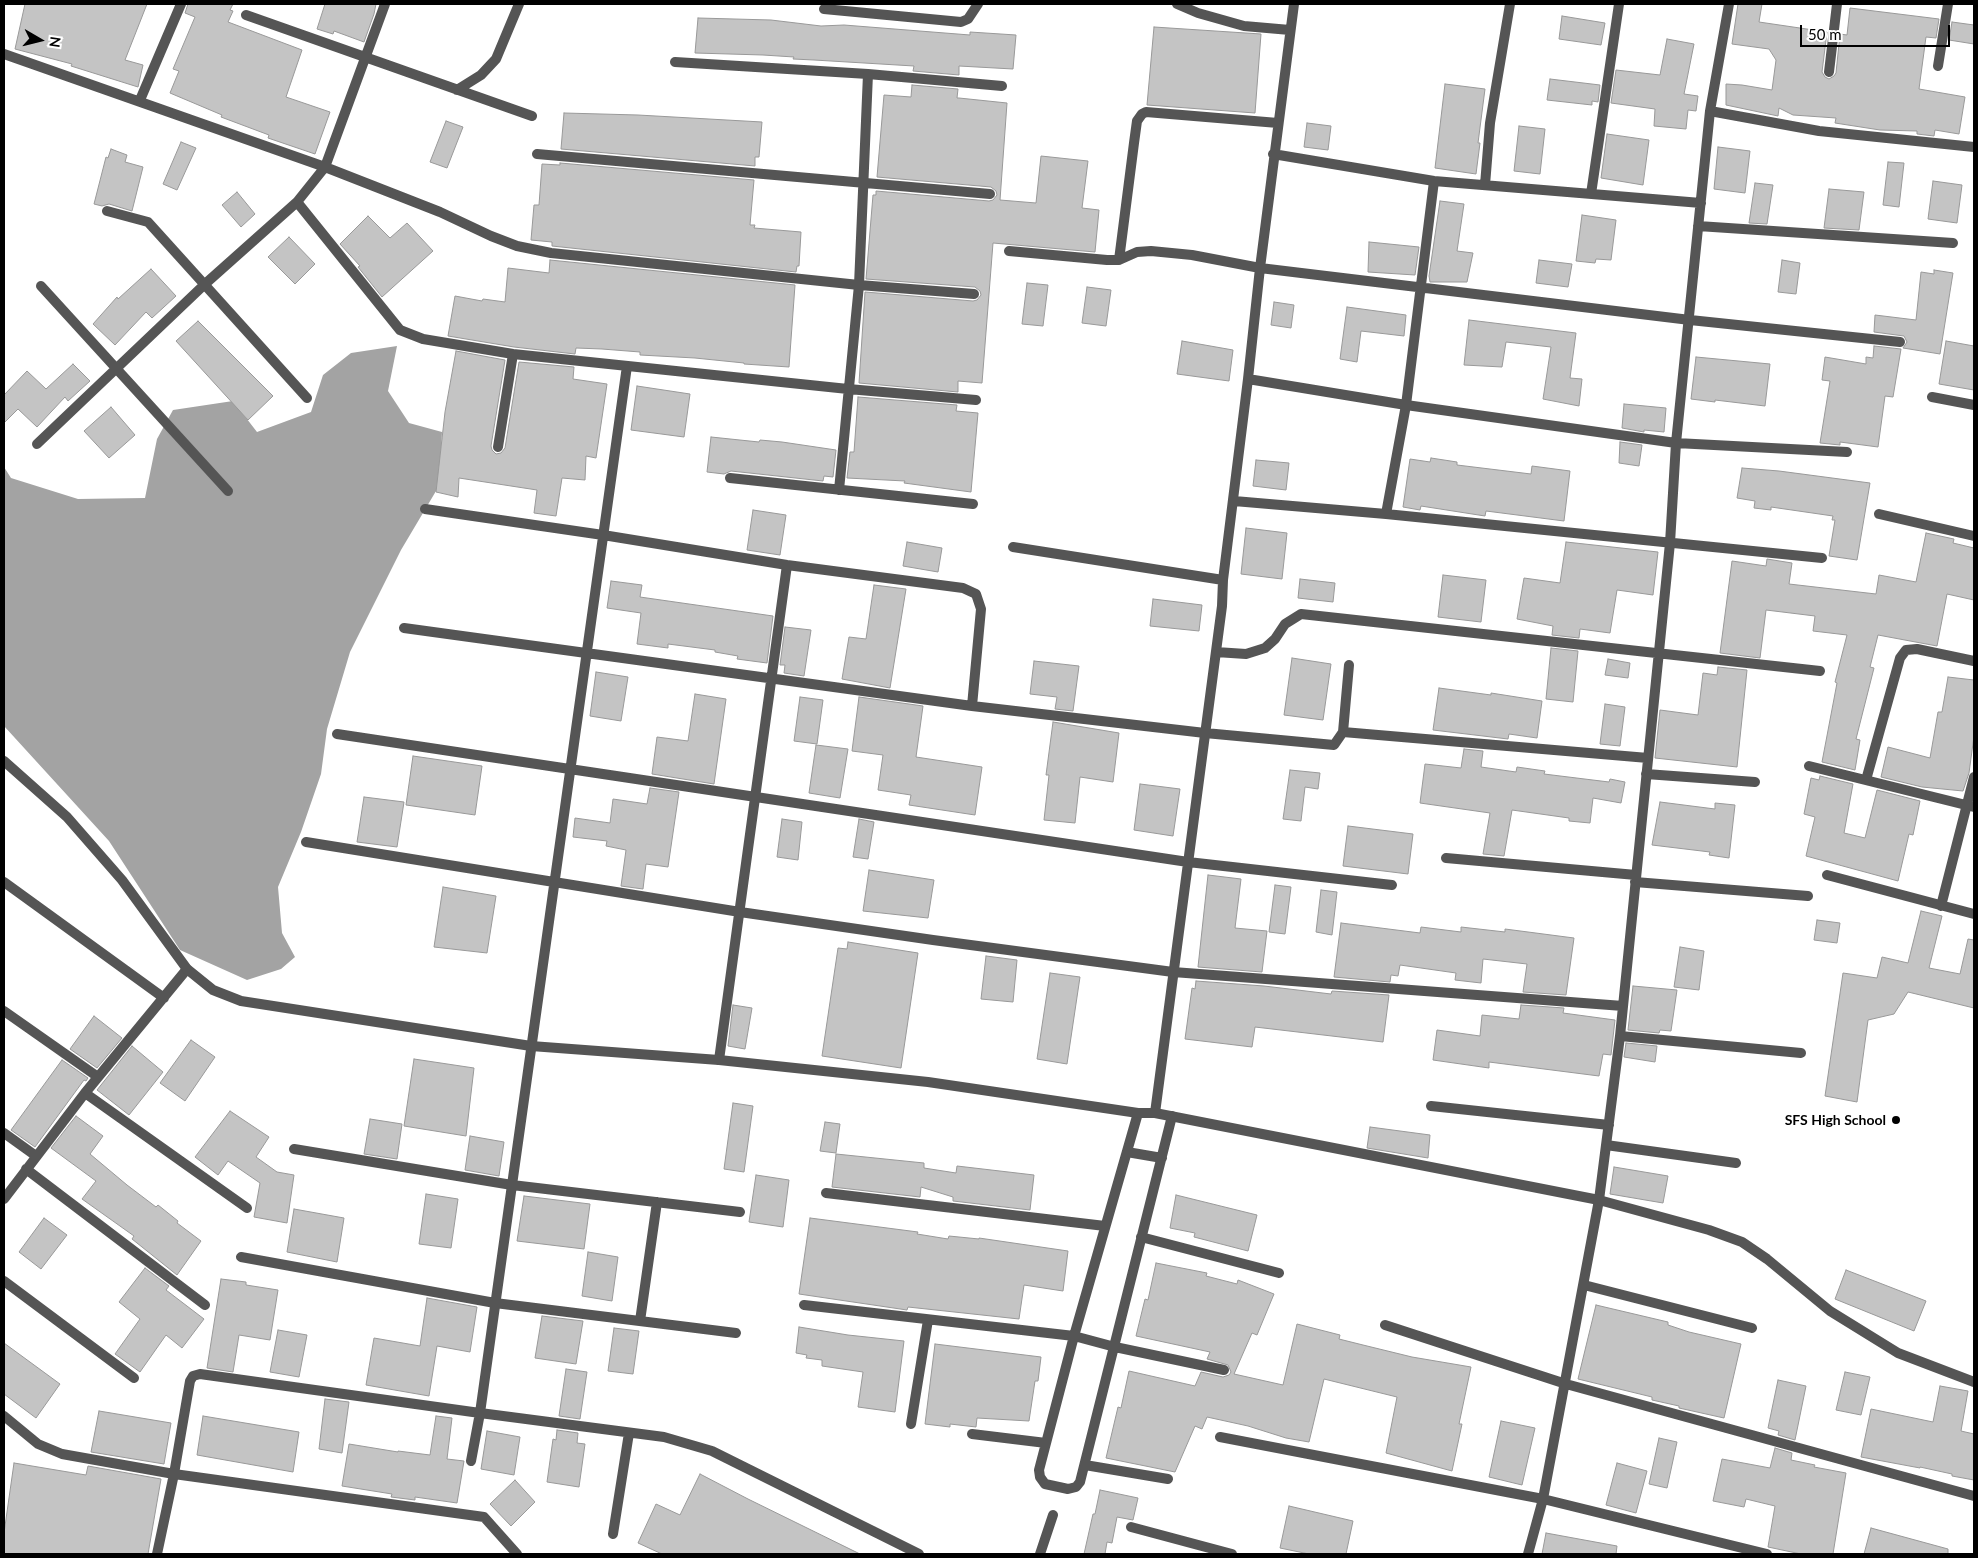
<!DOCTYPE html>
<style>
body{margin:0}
#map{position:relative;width:1978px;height:1558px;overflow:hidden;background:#fff;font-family:Lato,sans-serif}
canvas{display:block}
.frame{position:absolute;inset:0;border:5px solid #000;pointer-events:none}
.north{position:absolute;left:15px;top:15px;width:50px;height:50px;-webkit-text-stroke:4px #fff;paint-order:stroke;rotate:98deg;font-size:14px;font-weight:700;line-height:20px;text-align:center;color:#000}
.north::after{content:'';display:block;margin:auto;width:18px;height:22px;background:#000;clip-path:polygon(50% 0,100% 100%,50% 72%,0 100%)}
.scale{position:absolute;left:1800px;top:25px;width:150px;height:22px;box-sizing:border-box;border:2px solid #000;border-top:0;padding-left:6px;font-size:15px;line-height:18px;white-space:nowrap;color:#000;-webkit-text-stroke:4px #fff;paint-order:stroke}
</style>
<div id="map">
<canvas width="1978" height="1558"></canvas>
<div class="frame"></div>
<div class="north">N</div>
<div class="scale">50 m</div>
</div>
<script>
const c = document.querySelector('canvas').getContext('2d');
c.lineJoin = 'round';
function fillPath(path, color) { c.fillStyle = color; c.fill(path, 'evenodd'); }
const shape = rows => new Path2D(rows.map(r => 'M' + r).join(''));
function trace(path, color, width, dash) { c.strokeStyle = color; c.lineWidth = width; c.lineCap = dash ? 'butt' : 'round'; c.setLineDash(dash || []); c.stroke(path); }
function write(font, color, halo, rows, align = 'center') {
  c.font = font + ' Lato,sans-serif'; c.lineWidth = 4; c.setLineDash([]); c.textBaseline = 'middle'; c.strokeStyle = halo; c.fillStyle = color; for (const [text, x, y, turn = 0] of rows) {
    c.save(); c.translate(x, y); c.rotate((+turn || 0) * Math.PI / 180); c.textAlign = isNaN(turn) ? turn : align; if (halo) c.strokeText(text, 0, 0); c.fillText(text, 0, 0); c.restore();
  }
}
const water = shape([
 [397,346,388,391,409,423,442,432,439,486,401,550,350,652,327,729,321,774,301,832,278,887,282,933,295,957,281,969,247,980,180,950,109,841,4,726,4,467,11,478,78,499,145,498,157,439,173,410,233,401,257,432,311,412,323,375,351,353]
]);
const building = shape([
 [25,4,147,4,125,60,143,65,138,87,71,66,72,64,15,49,25,4],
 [188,4,233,4,230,10,233,11,228,22,302,50,286,97,330,112,315,154,268,138,269,135,221,117,222,115,170,93,179,71,173,69,195,17,185,13,188,4],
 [325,4,376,4,374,14,364,42,334,31,333,34,317,29,325,4],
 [1738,4,1762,4,1759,22,1827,32,1822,72,1825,77,1829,79,1834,76,1836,73,1840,34,1847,35,1850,8,1939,19,1936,38,1926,37,1919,89,1965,97,1959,134,1935,130,1934,136,1917,134,1917,131,1880,130,1835,123,1836,118,1793,115,1779,108,1778,116,1726,105,1726,84,1742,85,1772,90,1776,60,1769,49,1732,44,1738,4],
 [1562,16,1605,23,1601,45,1559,39,1562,16],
 [698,18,771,20,821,26,844,25,970,35,970,32,1016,35,1013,69,959,66,959,75,913,71,914,66,814,60,793,59,794,57,763,55,695,53,698,18],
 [1952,22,1974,25,1974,44,1949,40,1952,22],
 [1154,27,1261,34,1255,113,1147,105,1154,27],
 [1667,39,1694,44,1684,94,1698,96,1696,111,1688,110,1686,129,1654,126,1655,109,1611,103,1616,70,1660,75,1667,39],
 [1550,79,1600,85,1598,102,1592,101,1592,105,1547,100,1550,79],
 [1445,84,1485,89,1478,143,1480,143,1476,174,1435,168,1445,84],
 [912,85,958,89,957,98,959,98,1007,103,1000,200,1036,203,1041,156,1069,159,1088,161,1082,208,1099,210,1095,252,993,243,982,383,958,381,958,392,859,383,865,292,973,301,977,300,981,295,980,291,975,287,866,279,873,195,876,195,876,191,989,201,993,200,997,195,996,191,991,187,877,177,884,95,911,97,912,85],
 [564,113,638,115,762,122,759,157,755,157,755,166,561,149,564,113],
 [446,121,463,127,447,168,430,162,446,121],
 [1307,123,1331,126,1328,150,1304,147,1307,123],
 [1519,126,1545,129,1540,174,1514,171,1519,126],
 [1607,134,1649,140,1643,185,1601,178,1607,134],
 [181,142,196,148,177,190,163,184,181,142],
 [1718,147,1750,151,1745,193,1714,189,1718,147],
 [111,149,127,155,125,162,143,167,132,211,109,204,102,206,94,204,106,157,108,158,111,149],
 [1888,162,1904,163,1899,207,1883,205,1888,162],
 [560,163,754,180,750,225,755,225,754,228,801,232,799,266,797,266,796,272,552,246,552,242,531,240,534,205,539,205,542,164,560,165,560,163],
 [1933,181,1962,185,1957,223,1928,219,1933,181],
 [1755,183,1773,185,1767,224,1749,223,1755,183],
 [1829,189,1864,192,1859,230,1824,228,1829,189],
 [237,192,255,214,241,227,222,205,237,192],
 [1440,201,1464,204,1457,251,1473,253,1467,282,1430,282,1429,276,1440,201],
 [1582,215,1616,220,1611,260,1596,259,1595,263,1576,261,1582,215],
 [368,216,390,238,407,223,433,251,382,297,358,267,360,266,340,244,368,216],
 [289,237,315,264,295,284,268,257,289,237],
 [1369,242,1419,247,1415,275,1368,272,1369,242],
 [550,260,795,285,789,367,744,364,744,363,695,358,640,355,640,352,602,349,576,348,575,354,514,347,448,336,455,296,482,301,483,299,505,302,508,268,549,273,550,260],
 [1539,260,1572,264,1568,287,1536,283,1539,260],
 [1782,260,1800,263,1796,294,1778,292,1782,260],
 [151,269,176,296,152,318,146,312,115,345,93,324,117,297,118,299,151,269],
 [1934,270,1953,273,1940,354,1903,348,1907,342,1904,336,1874,332,1875,315,1916,320,1921,272,1934,274,1934,270],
 [1027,283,1048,285,1043,326,1022,324,1027,283],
 [1087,287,1111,290,1106,326,1082,323,1087,287],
 [1274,302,1294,305,1291,328,1271,325,1274,302],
 [1347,307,1406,315,1404,336,1361,331,1357,362,1340,359,1347,307],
 [1469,320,1576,333,1570,378,1582,379,1579,406,1543,399,1551,347,1506,342,1502,367,1464,365,1469,320],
 [198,321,273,396,248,420,176,341,198,321],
 [1182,341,1233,350,1229,381,1177,374,1182,341],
 [1946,341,1974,346,1974,390,1939,384,1946,341],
 [1874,346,1901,349,1893,397,1885,396,1878,447,1840,442,1840,445,1820,443,1830,381,1822,380,1825,357,1866,364,1866,357,1873,358,1874,346],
 [456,351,505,360,491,446,492,450,496,454,501,453,505,448,519,362,574,367,573,379,607,384,596,458,586,456,585,480,562,478,556,516,534,513,537,490,459,478,458,497,436,492,445,412,456,351],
 [1696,357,1770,364,1765,406,1715,400,1715,402,1691,399,1696,357],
 [73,364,90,381,68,401,65,397,37,427,18,409,4,423,4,395,27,371,46,389,73,364],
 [637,386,690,394,684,437,631,430,637,386],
 [858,397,957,405,956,411,978,413,971,492,904,483,905,481,847,478,850,452,854,452,858,397],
 [1624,404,1666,408,1664,432,1644,430,1644,432,1622,428,1624,404],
 [111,407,135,435,109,458,84,431,111,407],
 [711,437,759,442,760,440,782,442,836,450,833,477,824,476,823,481,731,471,724,474,707,472,711,437],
 [1620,442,1642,445,1639,466,1619,463,1620,442],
 [1431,458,1457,462,1457,465,1531,474,1532,466,1570,471,1564,521,1486,511,1485,516,1421,506,1420,510,1403,507,1410,459,1430,462,1431,458],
 [1256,460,1289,463,1286,490,1253,486,1256,460],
 [1742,468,1779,471,1870,483,1857,560,1829,556,1835,520,1832,520,1833,516,1771,507,1771,510,1754,508,1755,501,1737,498,1742,468],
 [753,510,786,515,780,555,747,550,753,510],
 [1246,528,1287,533,1282,579,1241,574,1246,528],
 [1926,533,1954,539,1953,543,1974,548,1974,600,1947,594,1937,646,1878,635,1870,667,1874,668,1856,739,1860,740,1855,770,1822,762,1837,683,1835,682,1847,635,1813,631,1815,616,1766,610,1760,658,1720,653,1732,561,1766,566,1767,559,1792,563,1789,584,1876,594,1879,575,1916,582,1926,533],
 [907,542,942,548,938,572,903,566,907,542],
 [1566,542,1658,552,1653,595,1617,590,1610,633,1580,629,1579,638,1552,635,1553,626,1517,619,1524,578,1560,583,1566,542],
 [1443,575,1486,580,1481,622,1438,617,1443,575],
 [1300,579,1335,583,1333,602,1298,598,1300,579],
 [611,581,642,585,640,597,773,616,767,663,737,659,738,656,715,652,715,650,668,644,668,648,637,644,641,613,607,608,611,581],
 [874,585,906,589,890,688,842,679,849,637,866,639,874,585],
 [1153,599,1202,605,1199,631,1150,626,1153,599],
 [785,627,811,630,804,676,784,673,785,665,780,665,785,627],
 [1551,648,1578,651,1573,702,1546,699,1551,648],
 [1292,658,1331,664,1323,720,1284,715,1292,658],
 [1608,659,1630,663,1628,678,1605,675,1608,659],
 [1034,661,1079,666,1073,711,1055,709,1057,697,1030,694,1034,661],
 [1718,667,1747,670,1737,767,1655,758,1660,710,1698,715,1703,673,1717,675,1718,667],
 [596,672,628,677,621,721,590,716,596,672],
 [1948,677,1974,680,1974,736,1969,773,1963,791,1922,787,1881,777,1888,747,1930,758,1938,712,1942,712,1948,677],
 [1439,688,1491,695,1491,693,1542,701,1537,738,1509,734,1508,739,1433,730,1439,688],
 [695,694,726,699,714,784,652,774,657,737,688,741,695,694],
 [800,697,823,700,817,744,794,741,800,697],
 [859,697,923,706,916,757,982,767,975,815,909,805,911,795,878,790,883,755,852,751,859,697],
 [1605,704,1625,707,1620,746,1600,744,1605,704],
 [1053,722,1119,733,1113,782,1080,777,1075,823,1044,820,1049,775,1046,775,1053,722],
 [816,745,848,749,840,798,809,793,816,745],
 [1464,749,1483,751,1481,767,1516,772,1517,767,1545,771,1544,774,1609,782,1610,779,1625,782,1621,803,1593,798,1590,823,1569,821,1569,818,1512,810,1504,856,1483,854,1490,813,1420,803,1425,764,1461,768,1464,749],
 [413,756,482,766,475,815,406,805,413,756],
 [1290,770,1320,773,1318,789,1305,787,1301,821,1283,819,1290,770],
 [1820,776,1853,784,1844,833,1865,838,1877,790,1920,801,1913,835,1909,834,1898,881,1806,856,1815,817,1804,814,1811,778,1819,780,1820,776],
 [1140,784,1180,789,1173,836,1134,830,1140,784],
 [650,788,679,792,668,867,646,864,643,889,621,886,626,850,606,846,607,841,573,837,575,818,610,823,613,799,647,804,650,788],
 [364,797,404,802,397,847,357,842,364,797],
 [1660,802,1715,809,1715,803,1735,805,1729,858,1709,855,1710,852,1652,845,1660,802],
 [782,819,802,822,798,860,777,857,782,819],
 [859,819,874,822,868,859,853,857,859,819],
 [1348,826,1413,834,1408,874,1343,866,1348,826],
 [869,870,934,880,928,918,863,911,869,870],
 [1208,875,1241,879,1235,928,1267,931,1262,972,1198,967,1208,875],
 [1275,885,1291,887,1285,934,1269,932,1275,885],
 [443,887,496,896,487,953,434,947,443,887],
 [1321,890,1337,892,1332,935,1316,932,1321,890],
 [1921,911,1942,916,1929,968,1960,974,1968,939,1974,940,1974,1008,1908,992,1894,1014,1868,1020,1857,1102,1825,1096,1843,973,1877,978,1882,957,1908,963,1921,911],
 [1817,920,1840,923,1837,943,1814,940,1817,920],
 [1341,923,1420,933,1421,927,1461,932,1461,927,1505,932,1505,929,1574,938,1566,995,1523,992,1527,964,1483,959,1481,983,1455,980,1456,973,1400,965,1398,976,1391,975,1390,982,1334,977,1341,923],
 [848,942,918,953,901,1068,822,1056,838,948,847,949,848,942],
 [1680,947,1704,951,1699,990,1674,987,1680,947],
 [986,956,1017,960,1013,1002,981,999,986,956],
 [1050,973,1080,977,1067,1064,1037,1059,1050,973],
 [1196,981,1264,986,1331,994,1332,991,1389,995,1383,1042,1255,1027,1252,1047,1185,1039,1192,988,1195,989,1196,981],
 [1633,986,1677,990,1671,1031,1660,1030,1659,1033,1628,1030,1633,986],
 [733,1005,752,1008,745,1049,728,1046,733,1005],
 [1521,1005,1564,1008,1563,1013,1615,1020,1611,1055,1603,1054,1599,1076,1489,1062,1489,1068,1433,1060,1437,1030,1480,1036,1482,1015,1519,1019,1521,1005],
 [94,1016,122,1038,97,1068,70,1049,94,1016],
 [191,1040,215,1057,185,1101,160,1083,191,1040],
 [1626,1043,1657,1046,1655,1062,1624,1057,1626,1043],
 [132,1046,163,1072,129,1115,97,1090,132,1046],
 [414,1059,474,1068,466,1136,404,1126,414,1059],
 [62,1060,88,1078,86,1081,84,1080,35,1147,11,1130,62,1060],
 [733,1103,753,1106,744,1172,724,1169,733,1103],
 [230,1111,269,1137,256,1157,277,1172,294,1175,287,1223,254,1217,260,1183,228,1161,218,1175,195,1157,230,1111],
 [76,1116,103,1136,90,1154,127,1185,156,1207,158,1205,178,1221,177,1223,201,1241,177,1275,132,1239,134,1236,82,1199,96,1181,51,1148,76,1116],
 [370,1119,402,1124,397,1159,364,1154,370,1119],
 [825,1122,840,1124,836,1153,820,1151,825,1122],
 [1370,1127,1430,1135,1428,1158,1367,1148,1370,1127],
 [470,1136,504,1142,499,1176,465,1170,470,1136],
 [836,1154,924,1163,924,1168,956,1173,957,1166,1034,1175,1030,1210,953,1201,953,1197,921,1187,920,1197,832,1187,836,1154],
 [1614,1167,1668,1176,1663,1203,1610,1194,1614,1167],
 [756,1175,789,1180,783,1227,749,1222,756,1175],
 [426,1194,458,1199,451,1248,419,1244,426,1194],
 [1176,1195,1257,1215,1248,1251,1194,1237,1195,1233,1170,1228,1176,1195],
 [524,1196,590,1204,584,1249,517,1241,524,1196],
 [294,1209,344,1218,337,1262,287,1252,294,1209],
 [44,1218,67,1235,41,1269,19,1252,44,1218],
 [810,1218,918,1232,917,1234,948,1239,949,1236,979,1239,979,1238,1068,1251,1063,1291,1024,1285,1019,1319,908,1307,907,1310,799,1294,810,1218],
 [588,1252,618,1257,612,1301,582,1296,588,1252],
 [1156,1263,1207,1273,1206,1276,1237,1284,1238,1280,1274,1294,1257,1335,1252,1333,1234,1374,1283,1385,1297,1324,1340,1335,1339,1339,1363,1345,1412,1357,1471,1367,1459,1424,1462,1424,1452,1471,1386,1453,1397,1397,1324,1379,1309,1442,1286,1438,1248,1426,1207,1417,1202,1429,1195,1426,1175,1472,1106,1458,1118,1407,1121,1408,1129,1371,1195,1386,1201,1372,1223,1377,1229,1375,1231,1372,1228,1365,1207,1359,1210,1352,1136,1336,1145,1299,1148,1300,1156,1263],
 [145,1268,169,1286,166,1290,204,1319,182,1348,166,1335,140,1372,115,1354,140,1319,119,1302,145,1268],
 [1846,1270,1926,1301,1914,1331,1835,1299,1846,1270],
 [221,1279,246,1282,246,1285,278,1290,270,1340,239,1335,233,1372,207,1368,221,1279],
 [427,1298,477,1307,470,1352,437,1346,429,1396,366,1385,374,1338,420,1346,427,1298],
 [1596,1305,1668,1322,1668,1325,1689,1332,1741,1344,1724,1418,1679,1408,1679,1406,1652,1400,1652,1397,1578,1379,1596,1305],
 [542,1316,583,1321,576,1364,535,1358,542,1316],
 [799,1327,848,1335,904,1341,895,1412,858,1407,863,1372,822,1366,822,1360,806,1358,807,1355,796,1353,799,1327],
 [614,1328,639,1331,633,1374,608,1371,614,1328],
 [278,1330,307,1335,299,1377,270,1372,278,1330],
 [4,1343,60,1384,36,1418,4,1394,4,1343],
 [935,1344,1041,1357,1038,1381,1035,1381,1029,1421,977,1418,976,1427,950,1424,950,1427,925,1424,935,1344],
 [566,1369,587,1372,580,1419,559,1416,566,1369],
 [1845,1372,1870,1377,1861,1415,1836,1410,1845,1372],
 [1778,1380,1806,1386,1795,1440,1778,1435,1779,1431,1768,1428,1778,1380],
 [1940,1386,1968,1391,1961,1431,1974,1434,1974,1480,1952,1476,1952,1474,1920,1467,1920,1468,1861,1457,1871,1409,1933,1422,1940,1386],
 [325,1399,349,1402,342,1453,319,1449,325,1399],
 [99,1411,171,1423,164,1464,91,1452,99,1411],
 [203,1416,299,1432,293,1472,197,1455,203,1416],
 [436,1416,452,1418,447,1459,464,1461,457,1503,415,1497,415,1500,391,1497,392,1494,342,1486,349,1444,398,1452,398,1451,430,1455,436,1416],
 [1501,1421,1535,1428,1522,1485,1489,1477,1501,1421],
 [557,1430,578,1433,577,1443,585,1444,579,1487,547,1482,553,1439,556,1440,557,1430],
 [487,1431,520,1437,514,1475,481,1469,487,1431],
 [1659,1438,1677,1442,1667,1488,1649,1484,1659,1438],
 [1775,1448,1792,1453,1791,1460,1815,1465,1814,1467,1846,1473,1833,1554,1801,1554,1768,1547,1775,1506,1746,1499,1744,1507,1713,1501,1722,1459,1770,1468,1775,1448],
 [14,1463,86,1475,88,1466,161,1479,148,1554,4,1554,4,1533,14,1463],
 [1617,1463,1647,1471,1636,1513,1606,1505,1617,1463],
 [700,1474,748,1499,860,1554,662,1554,638,1543,656,1504,680,1515,700,1474],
 [515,1480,535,1502,511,1526,490,1504,515,1480],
 [1100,1490,1138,1498,1133,1520,1117,1517,1112,1543,1107,1542,1105,1554,1084,1554,1093,1514,1095,1514,1100,1490],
 [1289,1506,1353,1521,1346,1554,1309,1554,1280,1548,1289,1506],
 [1871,1528,1948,1549,1948,1554,1864,1554,1871,1528],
 [1546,1533,1617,1546,1616,1554,1542,1554,1546,1533]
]);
const minor = shape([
 [1177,4,1198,13,1244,26,1290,30],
 [824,9,961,22,968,19,978,4],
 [246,15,532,116],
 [4,54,325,167,440,212,491,236,517,246,551,253,859,285,974,294],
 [675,62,868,74,1002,86],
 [1938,66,1948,4],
 [1829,72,1837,4],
 [457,90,481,75,496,59,519,4],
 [140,100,181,4],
 [1710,111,1819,131,1974,147],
 [537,154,990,194],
 [1273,154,1434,181,1701,203],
 [1485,185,1490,123,1510,4],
 [1591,194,1619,4],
 [297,202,400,330,423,339,513,354,848,389,976,400],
 [107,211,148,222,307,398],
 [1698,226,1953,243],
 [1009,251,1107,260,1119,260,1137,252,1151,251,1192,255,1260,268,1690,320,1900,342],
 [1119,260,1134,143,1137,121,1142,114,1146,112,1278,123],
 [41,286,228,491],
 [1248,379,1406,405,1676,443,1847,452],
 [1932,397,1974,405],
 [37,444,205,284,297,202,325,167,385,4],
 [498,447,513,354],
 [730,478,973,504],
 [839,490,859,285,868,74],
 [1234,501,1386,514,1822,558],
 [425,509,603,535,787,565,963,588,976,594,981,609,972,706],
 [1386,514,1406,405,1434,181],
 [1879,514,1974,536],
 [1013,547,1223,580],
 [404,628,972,706,1205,733,1334,745,1343,732,1349,665],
 [1216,652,1246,654,1265,648,1275,639,1285,624,1301,614,1820,671],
 [1343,732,1648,758],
 [337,734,1188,862,1392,885],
 [1809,766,1974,807],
 [1646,774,1755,782],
 [1866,780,1900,658,1906,650,1917,649,1974,661],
 [306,842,740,912,933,940,1173,972,1623,1006],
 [1446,858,1636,875],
 [1827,875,1974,914],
 [4,882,164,998],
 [1635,882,1808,896],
 [1941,906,1974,777],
 [4,1011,98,1077],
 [1620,1036,1801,1053],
 [719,1060,787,565],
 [85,1093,247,1208],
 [1431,1106,1609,1125],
 [1138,1113,1074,1336,1039,1470,1040,1477,1045,1484,1068,1489,1076,1487,1080,1482,1172,1116],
 [1155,1113,1222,606,1223,580,1248,379,1260,268,1294,4],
 [4,1133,36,1156],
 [1606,1145,1736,1163],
 [294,1149,512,1185,740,1212],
 [1127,1152,1162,1158],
 [26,1169,205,1305],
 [826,1193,1105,1226],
 [4,1199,85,1093,187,969],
 [1141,1237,1279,1273],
 [241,1257,495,1303,736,1333],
 [4,1281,134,1378],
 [1584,1285,1752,1328],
 [804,1305,1074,1336,1115,1347,1224,1370],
 [640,1321,657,1202],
 [1385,1325,1566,1384,1974,1496],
 [4,1416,38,1444,62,1454,174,1474,190,1381,193,1376,200,1374,480,1413,664,1437,712,1451,919,1554],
 [911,1424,928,1320],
 [972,1434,1046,1443],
 [1220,1437,1543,1499,1767,1554],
 [471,1461,480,1413,627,366],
 [1085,1465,1168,1479],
 [1131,1527,1232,1554],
 [613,1534,629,1433],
 [157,1554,174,1474,484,1517,517,1554],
 [1040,1554,1053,1515],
 [1528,1554,1543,1499,1599,1200,1620,1036,1670,543,1676,443,1710,111,1729,4]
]);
const tertiary = shape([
 [4,761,67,817,122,880,187,969,213,990,241,1001,531,1046,719,1060,928,1082,1138,1113,1155,1113,1599,1200,1709,1230,1742,1242,1767,1259,1830,1311,1898,1353,1974,1382]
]);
const markers = [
 [1896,1120,5,"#000"]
];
const poiNames = [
 ["SFS High School",1886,1120]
];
fillPath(water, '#a3a3a3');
fillPath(building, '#c4c4c4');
trace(building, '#999', 1);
trace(minor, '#555', 10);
trace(tertiary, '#555', 10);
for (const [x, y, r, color] of markers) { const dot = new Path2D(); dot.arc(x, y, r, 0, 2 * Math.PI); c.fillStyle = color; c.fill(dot); trace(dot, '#fff', 2); }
write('bold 14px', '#000', '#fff', poiNames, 'right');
</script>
